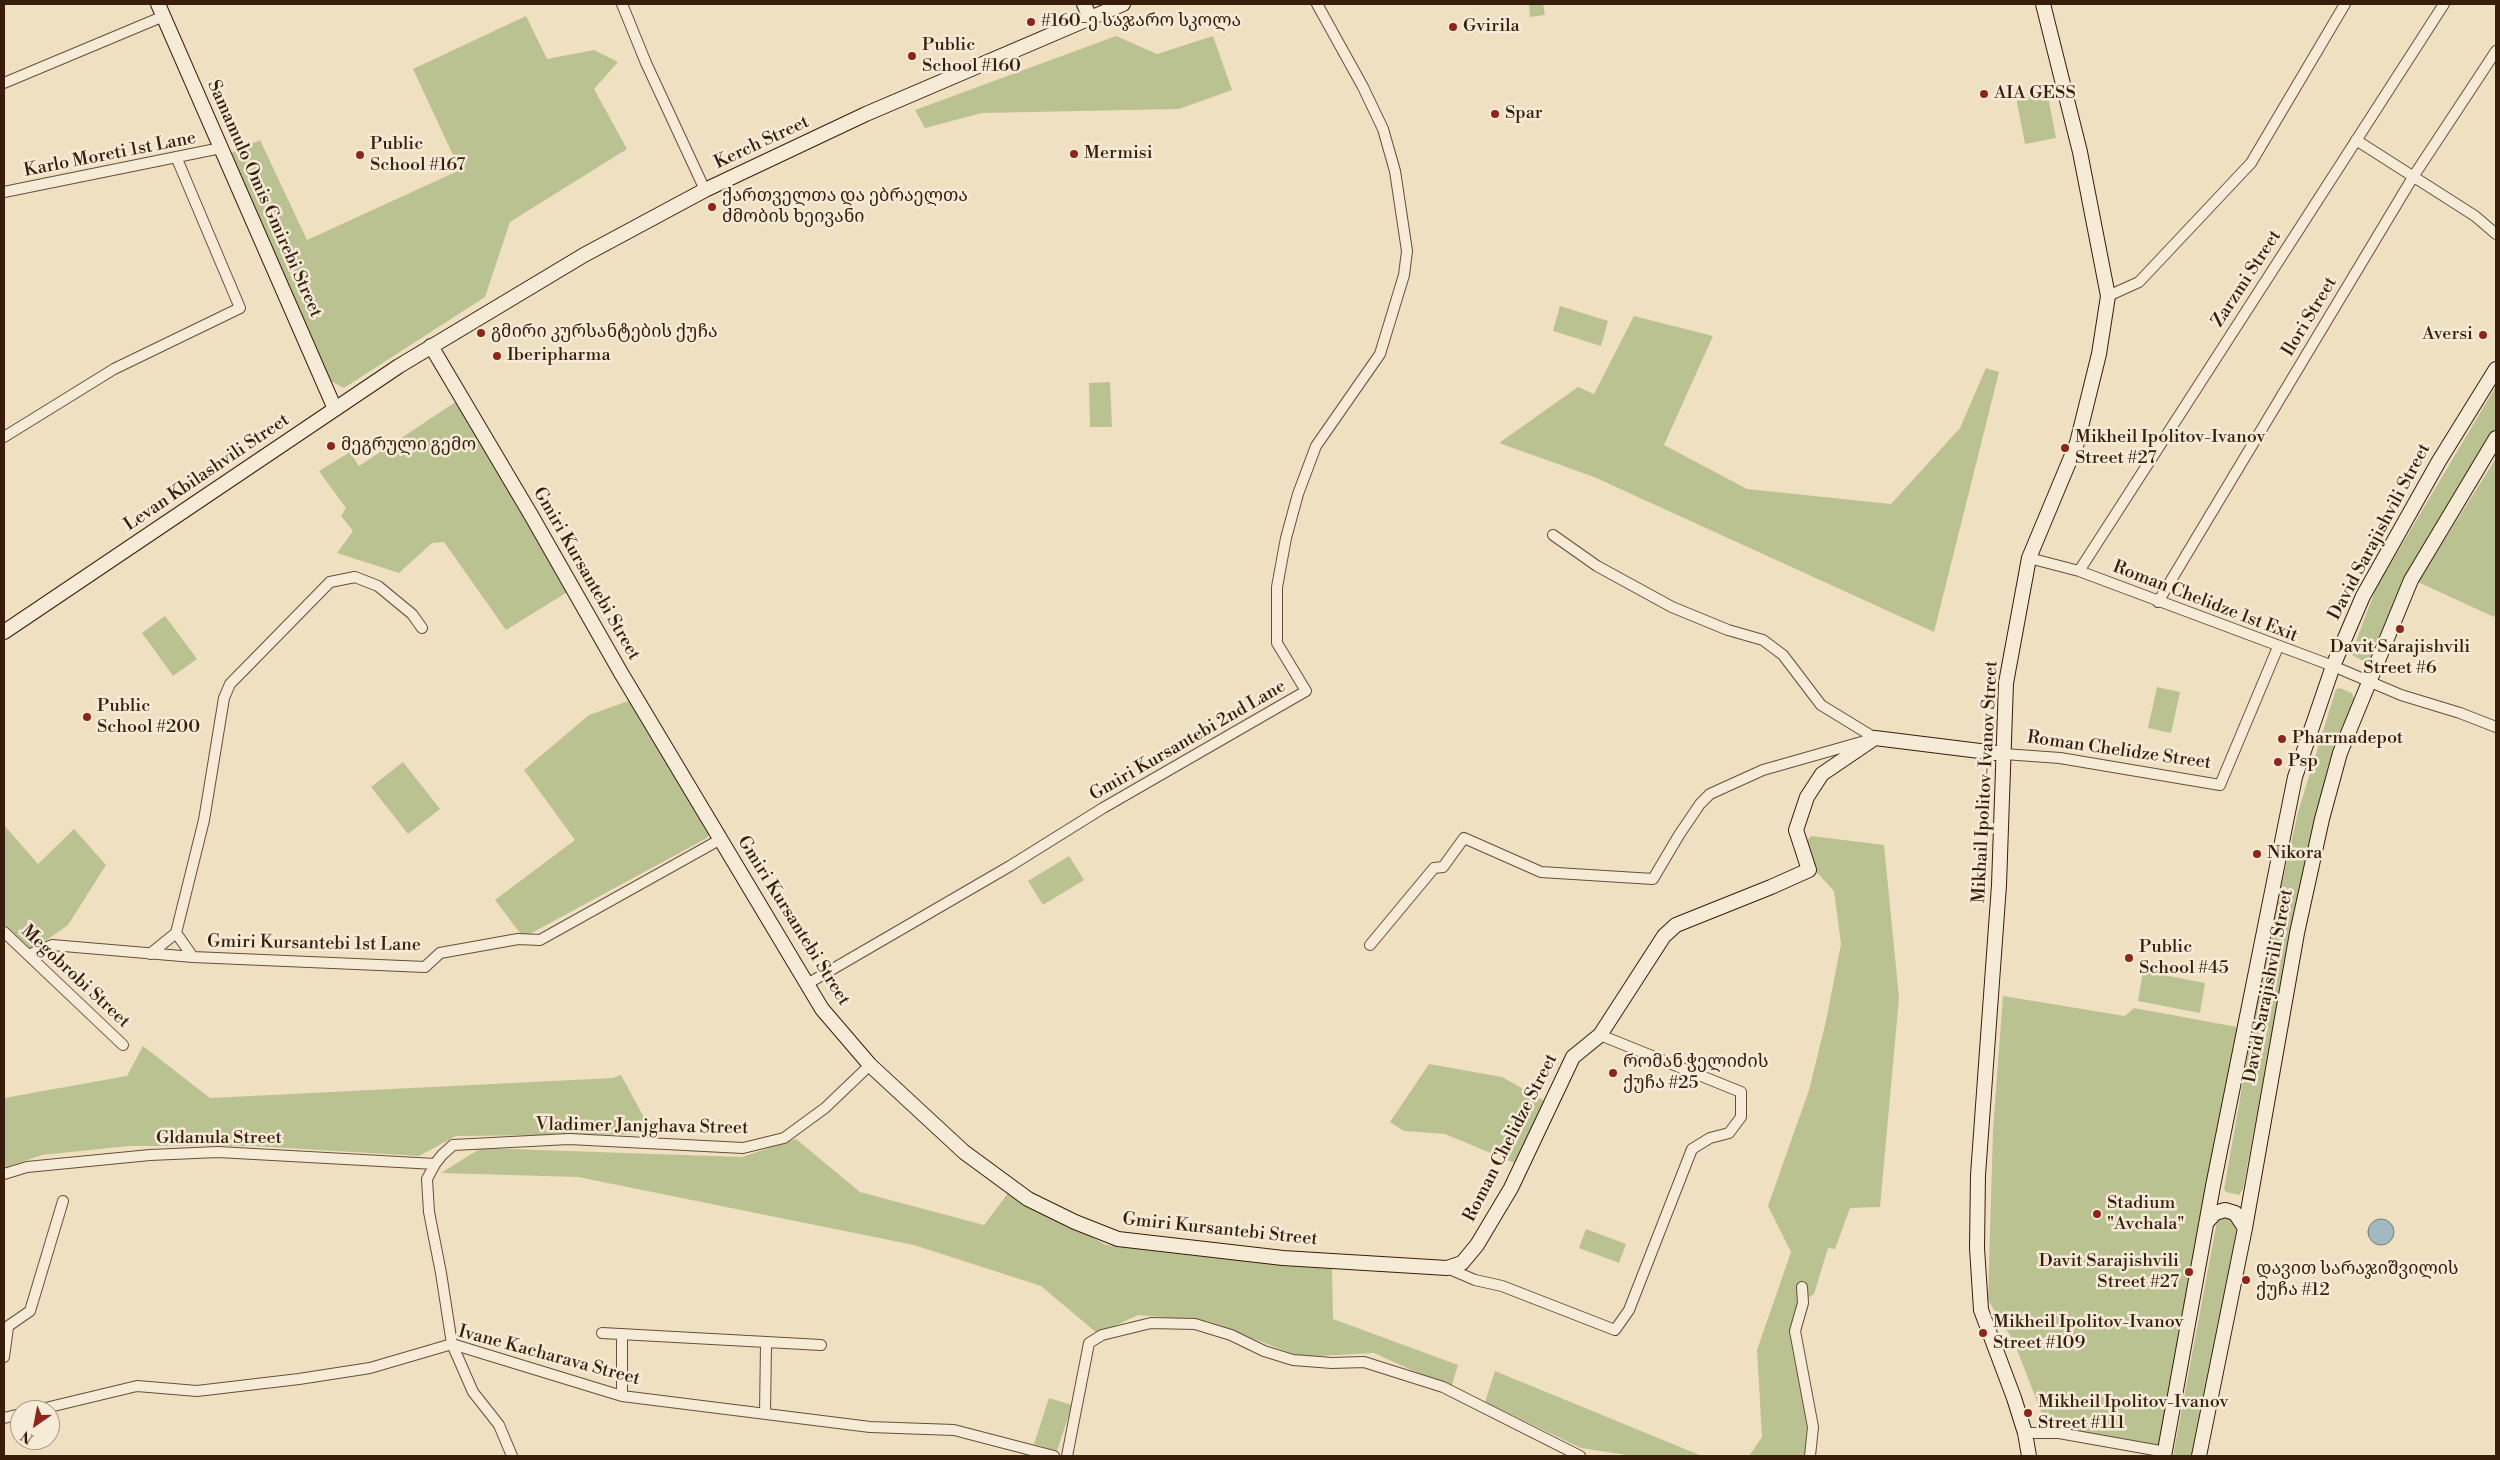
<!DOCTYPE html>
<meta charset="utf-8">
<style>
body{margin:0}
#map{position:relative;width:2500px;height:1460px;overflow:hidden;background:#f0e0c2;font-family:"Libre Bodoni",serif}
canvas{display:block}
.frame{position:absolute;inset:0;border:5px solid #391d0b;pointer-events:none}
.north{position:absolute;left:10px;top:1400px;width:50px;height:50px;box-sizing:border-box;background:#f5ebd7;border:1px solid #aa9985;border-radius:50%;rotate:213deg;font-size:14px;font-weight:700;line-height:20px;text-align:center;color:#391d0b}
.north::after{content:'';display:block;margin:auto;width:18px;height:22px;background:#8f2418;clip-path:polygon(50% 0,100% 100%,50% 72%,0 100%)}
</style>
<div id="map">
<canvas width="2500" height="1460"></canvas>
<div class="frame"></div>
<div class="north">N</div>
</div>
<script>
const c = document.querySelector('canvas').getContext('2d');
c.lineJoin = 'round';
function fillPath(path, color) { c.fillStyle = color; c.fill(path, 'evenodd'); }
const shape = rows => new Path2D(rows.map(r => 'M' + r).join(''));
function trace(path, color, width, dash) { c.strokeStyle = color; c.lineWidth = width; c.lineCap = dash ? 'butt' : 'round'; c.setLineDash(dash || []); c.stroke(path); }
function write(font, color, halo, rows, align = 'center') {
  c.font = font + ' "Libre Bodoni","Noto Serif Georgian",serif'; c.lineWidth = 5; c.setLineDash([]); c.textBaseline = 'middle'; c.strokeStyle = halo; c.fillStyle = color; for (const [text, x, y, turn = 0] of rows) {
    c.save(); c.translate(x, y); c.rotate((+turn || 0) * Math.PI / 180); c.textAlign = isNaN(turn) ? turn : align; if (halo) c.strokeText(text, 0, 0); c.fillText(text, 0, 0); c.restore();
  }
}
const green = shape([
 [1529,4,1543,4,1545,15,1530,17],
 [526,16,547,59,594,50,618,62,594,89,627,149,510,222,485,297,344,388,329,380,231,153,260,140,307,240,460,170,413,69],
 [1116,36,1157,54,1213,36,1232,90,1179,109,982,113,925,128,915,110],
 [2047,91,2056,138,2025,144,2016,97],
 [1560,306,1608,321,1601,346,1553,331],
 [1634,316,1713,336,1664,445,1747,489,1891,504,1960,428,1986,368,1999,372,1934,632,1594,477,1499,443,1578,387,1594,394],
 [1110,382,1112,427,1090,427,1089,383],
 [2496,386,2496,430,2396,596,2370,660,2365,662,2352,655,2352,652,2376,588],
 [457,401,569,591,506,630,444,542,432,543,399,573,337,553,353,531,341,516,346,508,319,471,350,452,359,466],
 [2496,458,2496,612,2494,617,2418,582],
 [165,616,197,659,173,676,142,633],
 [2157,687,2180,692,2171,733,2148,728],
 [2340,688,2352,693,2354,698,2317,813,2284,967,2243,1189,2239,1195,2226,1192,2224,1189,2264,963,2298,812,2336,689],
 [631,700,710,832,707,838,528,935,520,933,495,900,575,840,524,770,589,715],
 [403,762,440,809,408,834,371,787],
 [4,825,38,864,74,829,106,865,68,925,31,951,4,925],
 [1811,836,1884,845,1899,998,1880,1207,1850,1208,1835,1249,1828,1248,1814,1294,1800,1303,1790,1333,1808,1416,1805,1456,1749,1456,1762,1437,1757,1350,1791,1252,1768,1206,1809,1090,1826,1021,1841,944,1834,891,1810,865,1805,843],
 [1069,856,1084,880,1043,905,1028,881],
 [2143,971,2205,983,2200,1013,2138,1001],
 [2003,996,2125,1016,2134,1008,2237,1027,2161,1447,2047,1427,2014,1342,1988,1300,1993,1129],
 [143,1046,210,1098,613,1078,621,1075,653,1134,456,1136,419,1156,253,1146,129,1146,42,1155,4,1168,4,1098,127,1076],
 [1429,1064,1502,1077,1545,1101,1517,1164,1445,1134,1404,1131,1390,1122],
 [796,1139,860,1192,984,1225,1009,1192,1106,1245,1332,1267,1333,1319,1458,1365,1451,1388,1374,1353,1301,1357,1207,1321,1138,1315,1098,1334,1041,1286,914,1245,578,1177,441,1173,481,1148,742,1157],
 [2221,1212,2238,1221,2208,1387,2194,1456,2173,1456,2218,1216],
 [1586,1229,1626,1244,1619,1263,1579,1248],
 [1495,1371,1702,1456,1633,1456,1581,1448,1485,1402],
 [1049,1398,1072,1405,1057,1451,1034,1444]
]);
const water = shape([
 '2368 1232a13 13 0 1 1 26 0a13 13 0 1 1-26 0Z'
]);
const street = shape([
 [622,4,646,63,705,190],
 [4,83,164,16],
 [2356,140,2475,216,2496,234],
 [4,192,221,148],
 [2108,296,2139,282,2251,163,2345,4],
 [4,437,114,369,240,308,177,159],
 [1553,535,1597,566,1672,607,1728,630,1763,640,1783,655,1821,705,1875,738],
 [2029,558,2079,571,2333,666,2401,695,2460,713,2496,727],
 [2079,571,2444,4],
 [2158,602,2413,177,2496,51],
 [2004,754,2060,758,2220,785,2278,647],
 [4,932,123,1045],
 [176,933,193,957],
 [1370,945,1434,868,1443,867,1464,838,1541,872,1653,879,1679,835,1700,804,1710,794,1763,770,1865,741],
 [150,954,176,933,204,820,224,698,230,684,330,582,355,577,378,586,412,614,422,628],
 [28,955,52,945,193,957,425,967,440,953,518,939,540,940,721,839],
 [807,984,1010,866,1103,808,1306,691,1277,643,1277,587,1286,538,1298,494,1316,446,1380,354,1404,275,1407,251,1395,171,1383,129,1363,87,1317,4],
 [4,1174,27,1167,150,1155,218,1152,435,1164],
 [1447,1268,1475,1280,1502,1286,1615,1330,1629,1310,1692,1149,1710,1138,1729,1133,1741,1117,1741,1092,1600,1035],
 [1802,1287,1803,1303,1795,1331,1813,1427,1810,1456],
 [4,1329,30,1311,63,1201],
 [602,1333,821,1345],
 [622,1334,622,1396],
 [4,1357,8,1327],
 [37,1410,137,1386,197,1391,299,1379,370,1368,452,1344,622,1396,870,1427,954,1430,1054,1456],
 [765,1413,766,1344],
 [4,1418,20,1414],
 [2025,1433,2059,1433,2166,1452],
 [512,1456,499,1425,473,1392,452,1344,441,1273,429,1212,427,1179,435,1164,442,1155,453,1145,569,1139,743,1148,784,1138,825,1108,870,1065],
 [1067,1456,1089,1343,1102,1335,1151,1323,1195,1324,1231,1335,1264,1351,1293,1360,1332,1363,1364,1362,1443,1387,1580,1456]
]);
const secondary = shape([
 [158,4,335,409],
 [1084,4,1090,18],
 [431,346,531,515,621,673,822,1009,870,1065,964,1152,1028,1199,1075,1222,1118,1239,1283,1258,1447,1268,1462,1263,1477,1245,1511,1188,1573,1057,1600,1035,1664,936,1676,925,1771,887,1809,870,1796,830,1807,797,1822,774,1875,738,2004,754],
 [4,632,399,366,584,255,705,190,866,114,1123,4],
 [2208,1221,2215,1213,2225,1210,2235,1213,2245,1228],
 [2029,1456,2025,1433,2014,1398,1981,1310,1977,1248,1978,1175,1999,885,2006,683,2029,558,2077,443,2099,354,2108,296,2080,152,2043,4],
 [2164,1456,2213,1186,2295,777,2333,666,2363,596,2439,461,2496,369],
 [2199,1456,2245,1228,2297,933,2322,819,2340,753,2411,580,2496,438]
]);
const markers = [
 [1031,22,5,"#8f2418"],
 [1453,27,5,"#8f2418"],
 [912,56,5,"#8f2418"],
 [1984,94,5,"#8f2418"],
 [1495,114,5,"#8f2418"],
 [1074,154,5,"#8f2418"],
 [360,155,5,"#8f2418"],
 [712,207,5,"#8f2418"],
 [481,333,5,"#8f2418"],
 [2483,335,5,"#8f2418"],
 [497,356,5,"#8f2418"],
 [331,446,5,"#8f2418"],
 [2065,448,5,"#8f2418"],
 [2400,629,5,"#8f2418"],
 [87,717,5,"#8f2418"],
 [2282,739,5,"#8f2418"],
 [2278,762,5,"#8f2418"],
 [2257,854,5,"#8f2418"],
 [2129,958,5,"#8f2418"],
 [1613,1073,5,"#8f2418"],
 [2097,1214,5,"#8f2418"],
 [2189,1272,5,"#8f2418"],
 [2246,1280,5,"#8f2418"],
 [1983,1333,5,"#8f2418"],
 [2028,1413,5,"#8f2418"]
];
const poiNames = [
 ["#160-ე საჯარო სკოლა",1041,22],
 ["Gvirila",1463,27],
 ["Public",922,46],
 ["School #160",922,67],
 ["AIA GESS",1994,94],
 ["Spar",1505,114],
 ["Public",370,145],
 ["School #167",370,166],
 ["Mermisi",1084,154],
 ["ქართველთა და ებრაელთა",722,197],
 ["ძმობის ხეივანი",722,218],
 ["გმირი კურსანტების ქუჩა",491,333],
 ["Aversi",2473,335,"right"],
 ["Iberipharma",507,356],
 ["Mikheil Ipolitov-Ivanov",2075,438],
 ["Street #27",2075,459],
 ["მეგრული გემო",341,446],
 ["Davit Sarajishvili",2400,648,"center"],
 ["Street #6",2400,669,"center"],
 ["Public",97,707],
 ["School #200",97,728],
 ["Pharmadepot",2292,739],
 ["Psp",2288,762],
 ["Nikora",2267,854],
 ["Public",2139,948],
 ["School #45",2139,969],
 ["რომან ჭელიძის",1623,1063],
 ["ქუჩა #25",1623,1084],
 ["Stadium",2107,1204],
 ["\"Avchala\"",2107,1225],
 ["Davit Sarajishvili",2179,1262,"right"],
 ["Street #27",2179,1283,"right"],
 ["დავით სარაჯიშვილის",2256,1270],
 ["ქუჩა #12",2256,1291],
 ["Mikheil Ipolitov-Ivanov",1993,1323],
 ["Street #109",1993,1344],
 ["Mikheil Ipolitov-Ivanov",2038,1403],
 ["Street #111",2038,1424]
];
const streetNames = [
 ["Kerch Street",762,143,-25],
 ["Karlo Moreti 1st Lane",110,155,-11],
 ["Samamulo Omis Gmirebi Street",264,199,66],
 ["Zarzmi Street",2247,279,-57],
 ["Ilori Street",2310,317,-59],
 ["Levan Kbilashvili Street",207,473,-34],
 ["David Sarajishvili Street",2380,532,-62],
 ["Gmiri Kursantebi Street",586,574,60],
 ["Roman Chelidze 1st Exit",2205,602,21],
 ["Gmiri Kursantebi 2nd Lane",1188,741,-30],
 ["Roman Chelidze Street",2119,751,8],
 ["Mikhail Ipolitov-Ivanov Street",1986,782,-87],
 ["Gmiri Kursantebi Street",793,921,58],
 ["Gmiri Kursantebi 1st Lane",314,944,1],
 ["Megobrobi Street",75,977,43],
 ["David Sarajishvili Street",2269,986,-79],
 ["Vladimer Janjghava Street",642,1127,1],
 ["Roman Chelidze Street",1511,1138,-63],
 ["Gldanula Street",219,1139],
 ["Gmiri Kursantebi Street",1220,1230,6],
 ["Ivane Kacharava Street",549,1356,15]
];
fillPath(green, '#bbc292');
fillPath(water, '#a0babf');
trace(water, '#777b77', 1);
trace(street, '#674e39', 12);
trace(secondary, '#391d0b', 16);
trace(street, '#f5ebd7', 10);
trace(secondary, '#f5ebd7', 14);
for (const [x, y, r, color] of markers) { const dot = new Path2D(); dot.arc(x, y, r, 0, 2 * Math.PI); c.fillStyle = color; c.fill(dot); trace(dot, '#f5ebd7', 2); }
write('18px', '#391d0b', '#f5ebd7', poiNames, 'left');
write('18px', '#391d0b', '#f5ebd7', streetNames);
</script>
